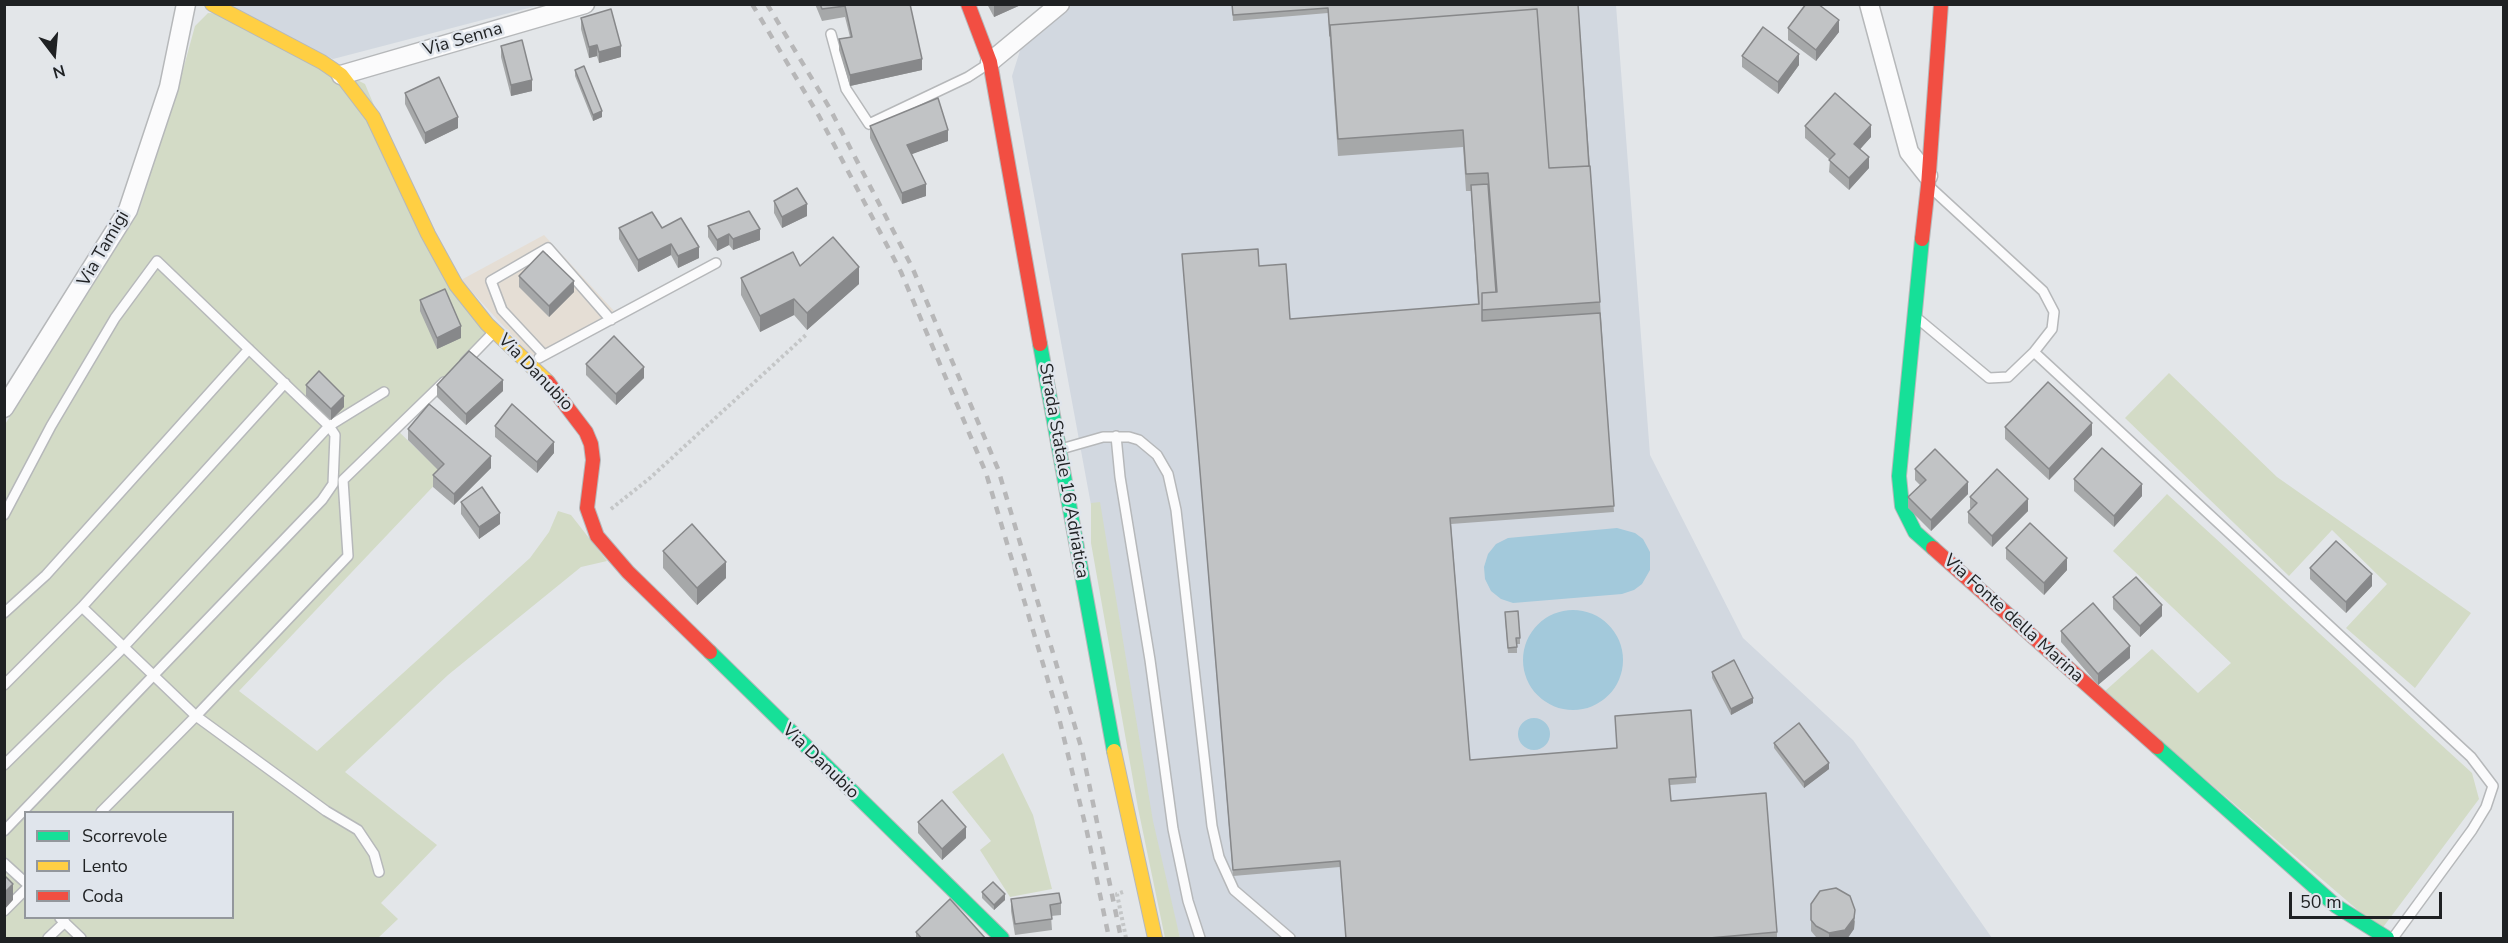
<!DOCTYPE html>
<style>
body{margin:0}
#map{position:relative;width:2508px;height:943px;overflow:hidden;background:#e3e6e9;font-family:"Nunito Sans",sans-serif}
canvas{display:block}
.frame{position:absolute;inset:0;border:6px solid #1f2123;pointer-events:none}
.legend{position:absolute;left:24px;top:811px;width:210px;height:108px;box-sizing:border-box;background:#e0e5ec;border:2px solid #93979c;margin:0;padding:8px 10px;list-style:none;font-size:18px;color:#1f2123}
.legend li{display:flex;align-items:center;gap:12px;height:30px}
.legend b{width:30px;border:2px solid #93979c}
.north{position:absolute;left:24px;top:24px;width:60px;height:60px;-webkit-text-stroke:4px #e0e5ec;paint-order:stroke;rotate:164deg;font-size:16px;font-weight:700;line-height:24px;text-align:center;color:#1f2123}
.north::after{content:'';display:block;margin:auto;width:21px;height:27px;background:#1f2123;clip-path:polygon(50% 0,100% 100%,50% 72%,0 100%)}
.scale{position:absolute;left:2289px;top:892px;width:153px;height:27px;box-sizing:border-box;border:3px solid #1f2123;border-top:0;padding-left:8px;font-size:18px;line-height:21px;white-space:nowrap;color:#1f2123;-webkit-text-stroke:4px #e0e5ec;paint-order:stroke}
</style>
<div id="map">
<canvas width="2508" height="943"></canvas>
<div class="frame"></div>
<ul class="legend">
<li><b style="height:8px;background:#16e098"></b>Scorrevole</li>
<li><b style="height:8px;background:#ffcf43"></b>Lento</li>
<li><b style="height:8px;background:#f24e42"></b>Coda</li>
</ul>
<div class="north">N</div>
<div class="scale">50 m</div>
</div>
<script>
const c = document.querySelector('canvas').getContext('2d');
c.lineJoin = 'round';
function fillPath(path, color) { c.fillStyle = color; c.fill(path, 'evenodd'); }
const shape = rows => new Path2D(rows.map(r => 'M' + r).join(''));
function trace(path, color, width, dash) { c.strokeStyle = color; c.lineWidth = width; c.lineCap = dash ? 'butt' : 'round'; c.setLineDash(dash || []); c.stroke(path); }
function write(font, color, halo, rows, align = 'center') {
  c.font = font + ' "Nunito Sans",sans-serif'; c.lineWidth = 5; c.setLineDash([]); c.textBaseline = 'middle'; c.strokeStyle = halo; c.fillStyle = color; for (const [text, x, y, turn = 0] of rows) {
    c.save(); c.translate(x, y); c.rotate((+turn || 0) * Math.PI / 180); c.textAlign = isNaN(turn) ? turn : align; if (halo) c.strokeText(text, 0, 0); c.fillText(text, 0, 0); c.restore();
  }
}
const commercial = shape([
 [544,235,614,311,532,357,461,280]
]);
const built = shape([
 [226,5,540,5,333,59],
 [1072,5,1616,5,1650,455,1743,638,1853,740,1992,938,1180,938,1152,836,1012,76,1023,41]
]);
const green = shape([
 [208,13,226,14,365,84,426,228,488,330,396,429,444,475,239,691,317,751,530,558,549,532,558,511,571,515,607,561,581,567,448,675,345,772,437,845,381,903,398,919,378,938,5,938,4,426,138,213,178,88,195,26],
 [26,812,232,812,232,918,26,918],
 [2169,373,2277,477,2471,613,2415,688,2346,628,2387,584,2332,530,2289,576,2125,418],
 [2167,494,2472,773,2479,799,2381,930,2104,692,2152,649,2198,693,2231,663,2113,551],
 [1100,502,1153,821,1180,938,1165,938,1138,808,1091,543,1091,503],
 [1003,753,1033,815,1052,889,1010,897,980,850,991,841,952,792]
]);
const water = shape([
 [1617,528,1635,533,1643,539,1650,552,1650,570,1642,584,1634,590,1622,594,1513,603,1501,599,1491,591,1485,579,1484,567,1488,554,1496,544,1508,538],
 '1523 660a50 50 0 1 1 100 0a50 50 0 1 1-100 0Z',
 '1518 734a16 16 0 1 1 32 0a16 16 0 1 1-32 0Z'
]);
const path = shape([
 [611,509,650,478,807,334],
 [1123,892,1117,894,1126,938]
]);
const lane = shape([
 [831,34,846,89,869,124,968,77,988,64],
 [1917,318,1989,378,2008,377,2034,352,2052,329,2054,312,2043,291,1931,188],
 [2034,352,2471,757,2493,786,2486,807,2472,830,2393,938],
 [544,355,502,310,491,281,548,248,611,320],
 [539,358,716,263],
 [465,362,493,333],
 [1116,436,1120,477,1150,660,1173,829,1188,901,1200,938],
 [1061,449,1103,437,1129,437,1139,440,1157,455,1168,474,1176,510,1212,826,1219,857,1234,890,1290,938],
 [4,515,51,426,115,318,157,261,329,426,335,435,333,484,322,500,4,831],
 [82,607,196,716,101,812],
 [4,613,46,575,249,349],
 [4,685,82,607,285,383],
 [4,765,120,651,329,426,384,392],
 [4,863,26,883],
 [379,872,374,854,358,830,326,811,196,716,348,556,343,480,444,382],
 [4,911,26,889],
 [60,918,81,938],
 [48,938,65,922]
]);
const street = shape([
 [1869,4,1909,152,1928,176],
 [990,62,1060,4],
 [341,75,585,4],
 [4,408,128,210,169,87,186,4]
]);
const fast = shape([
 [1922,239,1899,476,1902,506,1915,532,1933,548],
 [1040,344,1114,751],
 [710,652,1002,938],
 [2157,747,2336,906,2387,938]
]);
const slow = shape([
 [212,4,322,62,341,75,373,117,428,234,456,285,487,324,548,382],
 [1114,751,1155,938]
]);
const jam = shape([
 [968,4,990,62,1040,344],
 [1922,239,1928,186,1941,4],
 [548,382,586,432,591,444,593,460,587,508,597,536,628,572,710,652],
 [1933,548,2157,747]
]);
const rail = shape([
 [752,4,819,116,901,272,986,473,1058,714,1087,832,1109,938],
 [767,4,829,107,912,267,998,469,1082,750,1121,938]
]);
const wall = shape([
 [815,4,910,4,922,70,850,86,839,50,839,39,850,37,845,17,822,21],
 [987,4,1023,4,994,17],
 [1232,4,1578,4,1600,302,1614,512,1451,524,1470,760,1617,748,1615,716,1696,777,1696,783,1670,785,1671,801,1777,932,1777,938,1346,939,1340,867,1233,876,1182,254,1259,266,1290,319,1478,305,1471,191,1466,191,1463,147,1338,156,1328,13,1233,21],
 [581,18,621,57,599,63,597,56,589,58,581,29],
 [1788,28,1839,32,1816,61,1788,40],
 [501,46,532,91,511,96,501,57],
 [1742,56,1799,65,1778,94,1742,67],
 [575,70,602,117,593,121,575,76],
 [405,93,458,128,425,144,405,104],
 [870,126,948,141,911,154,926,196,902,204,870,138],
 [1805,126,1871,137,1860,149,1869,168,1849,190,1829,172,1830,160,1805,138],
 [774,201,807,216,782,228,774,213],
 [708,226,760,240,733,250,729,245,717,251,708,237],
 [619,228,662,228,699,258,678,268,671,255,638,272,619,239],
 [800,266,859,284,807,330,794,315,760,332,741,295,741,278],
 [519,276,574,292,549,317,519,287],
 [420,300,461,338,437,349,420,311],
 [586,364,644,378,616,405,586,375],
 [306,385,344,407,331,420,306,396],
 [437,385,503,391,466,425,437,397],
 [495,426,554,453,537,473,495,437],
 [2005,427,2092,435,2049,480,2005,439],
 [408,429,491,468,454,505,433,487,433,475,438,470,408,440],
 [1915,469,1968,494,1931,531,1908,508,1908,497,1920,485,1915,480],
 [2074,479,2142,496,2114,527,2074,491],
 [1970,497,2028,511,1992,547,1968,523,1968,512,1971,509,1970,508],
 [461,502,500,524,479,539,461,514],
 [2006,548,2067,570,2044,595,2006,559],
 [663,551,726,578,697,605,663,568],
 [2310,568,2372,586,2346,613,2310,579],
 [2113,597,2162,616,2140,637,2113,609],
 [1505,618,1520,638,1520,644,1517,644,1517,653,1508,653],
 [2061,631,2130,658,2098,685,2061,642],
 [1712,672,1753,703,1731,715,1712,678],
 [1774,743,1829,769,1804,788,1774,748],
 [918,822,966,838,942,860,918,833],
 [982,892,1005,900,994,910,982,898],
 [1011,899,1061,903,1061,915,1051,916,1052,930,1015,935,1011,911],
 [1811,904,1855,921,1854,929,1847,939,1818,939,1816,937,1811,931],
 [916,932,986,939,916,939]
]);
const shadedWall = shape([
 [998,4,1023,4,994,17,994,6],
 [1839,20,1839,32,1816,61,1816,50],
 [597,45,597,56,589,58,589,47],
 [621,46,621,57,599,63,599,52],
 [1799,54,1799,65,1778,94,1778,82],
 [922,59,922,70,850,86,850,75],
 [532,80,532,91,511,96,511,85],
 [602,111,602,117,593,121,593,115],
 [458,117,458,128,425,144,425,133],
 [1871,125,1871,137,1854,156,1854,144],
 [948,130,948,141,907,156,907,145],
 [1869,157,1869,168,1849,190,1849,178],
 [926,184,926,196,902,204,902,193],
 [807,204,807,216,782,228,782,217],
 [760,229,760,240,733,250,733,239],
 [729,234,729,245,717,251,717,240],
 [671,244,671,255,638,272,638,260],
 [699,247,699,258,678,268,678,256],
 [859,267,859,284,807,330,807,313],
 [574,281,574,292,549,317,549,306],
 [794,299,794,315,760,332,760,316],
 [461,326,461,338,437,349,437,338],
 [644,367,644,378,616,405,616,394],
 [503,380,503,391,466,425,466,414],
 [344,396,344,407,331,420,331,409],
 [2092,423,2092,435,2049,480,2049,469],
 [554,442,554,453,537,473,537,462],
 [491,456,491,468,454,505,454,494],
 [1968,482,1968,494,1931,531,1931,520],
 [2142,484,2142,496,2114,527,2114,516],
 [2028,499,2028,511,1992,547,1992,536],
 [500,513,500,524,479,539,479,527],
 [2067,558,2067,570,2044,595,2044,583],
 [726,562,726,578,697,605,697,588],
 [2372,574,2372,586,2346,613,2346,602],
 [2162,605,2162,616,2140,637,2140,626],
 [2130,646,2130,658,2098,685,2098,674],
 [1753,698,1753,703,1731,715,1731,709],
 [1829,763,1829,769,1804,788,1804,782],
 [966,827,966,838,942,860,942,849],
 [13,884,13,900,4,910,4,893],
 [1005,894,1005,900,994,910,994,905],
 [1855,910,1854,929,1847,939,1829,939,1829,933]
]);
const building = shape([
 [820,4,910,4,922,59,850,75,839,39,852,37,845,6,822,9,820,4],
 [1232,4,1578,4,1589,166,1549,168,1537,9,1330,25,1330,36,1328,8,1233,15,1232,4],
 [1806,4,1818,4,1839,20,1816,50,1788,28,1806,4],
 [611,9,621,46,599,52,597,45,589,47,581,18,611,9],
 [1537,9,1549,168,1590,166,1600,302,1482,310,1482,293,1497,292,1488,173,1466,174,1463,130,1338,139,1330,25,1537,9],
 [1763,27,1799,54,1778,82,1742,56,1763,27],
 [522,40,532,80,511,85,501,46,522,40],
 [584,66,602,111,593,115,575,70,584,66],
 [439,77,458,117,425,133,405,93,439,77],
 [1835,93,1871,125,1854,144,1869,157,1849,178,1829,160,1835,154,1805,126,1835,93],
 [938,98,948,130,907,145,926,184,902,193,870,126,938,98],
 [1488,184,1496,292,1482,293,1482,321,1600,313,1614,506,1450,518,1470,760,1617,748,1615,716,1691,710,1696,777,1669,779,1671,801,1766,793,1777,932,1698,939,1346,939,1340,861,1233,870,1182,254,1258,249,1259,266,1286,264,1290,319,1479,304,1471,185,1488,184],
 [797,188,807,204,782,217,774,201,797,188],
 [749,211,760,229,733,239,729,234,717,240,708,226,749,211],
 [652,212,662,228,681,218,699,247,678,256,671,244,638,260,619,228,652,212],
 [833,237,859,267,807,313,794,299,760,316,741,278,793,252,800,266,833,237],
 [543,251,574,281,549,306,519,276,543,251],
 [445,289,461,326,437,338,420,300,445,289],
 [614,336,644,367,616,394,586,364,614,336],
 [469,351,503,380,466,414,437,385,469,351],
 [319,371,344,396,331,409,306,385,319,371],
 [2048,382,2092,423,2049,469,2005,427,2048,382],
 [429,404,491,456,454,494,433,475,444,464,408,429,429,404],
 [512,404,554,442,537,462,495,426,512,404],
 [2102,448,2142,484,2114,516,2074,479,2102,448],
 [1935,449,1968,482,1931,520,1908,497,1926,480,1915,469,1935,449],
 [1997,469,2028,499,1992,536,1968,512,1977,503,1970,497,1997,469],
 [482,487,500,513,479,527,461,502,482,487],
 [2030,523,2067,558,2044,583,2006,548,2030,523],
 [692,524,726,562,697,588,663,551,692,524],
 [2336,541,2372,574,2346,602,2310,568,2336,541],
 [2136,577,2162,605,2140,626,2113,597,2136,577],
 [2093,603,2130,646,2098,674,2061,631,2093,603],
 [1518,611,1520,638,1516,638,1517,647,1508,648,1505,612,1518,611],
 [1734,660,1753,698,1731,709,1712,672,1734,660],
 [1799,723,1829,763,1804,782,1774,743,1799,723],
 [942,800,966,827,942,849,918,822,942,800],
 [4,875,13,884,4,893,4,875],
 [993,882,1005,894,994,905,982,892,993,882],
 [1836,888,1850,896,1855,910,1854,918,1845,930,1829,933,1816,926,1811,920,1811,904,1820,891,1836,888],
 [1059,893,1061,903,1050,905,1052,919,1015,924,1011,899,1059,893],
 [950,899,986,939,922,939,916,932,950,899]
]);
const streetNames = [
 ["Via Senna",463,40,-16],
 ["Via Tamigi",104,249,-60],
 ["Via Danubio",535,373,46],
 ["Strada Statale 16 Adriatica",1063,471,80],
 ["Via Fonte della Marina",2013,619,42],
 ["Via Danubio",820,762,44]
];
fillPath(commercial, '#e5ded5');
fillPath(built, '#d2d8e0');
fillPath(green, '#d3dbc6');
fillPath(water, '#a3c9db');
trace(lane, '#b6b8ba', 12);
trace(street, '#b6b8ba', 21);
trace(fast, '#b6b8ba', 16);
trace(slow, '#b6b8ba', 16);
trace(jam, '#b6b8ba', 16);
trace(path, '#c4c6c7', 4, [3, 3]);
trace(lane, '#fbfbfc', 9);
trace(street, '#fbfbfc', 18);
trace(fast, '#16e098', 14);
trace(slow, '#ffcf43', 14);
trace(jam, '#f24e42', 14);
trace(rail, '#b7b7b8', 4.5, [8, 8]);
fillPath(wall, '#a6a8a9');
fillPath(shadedWall, '#87888a');
fillPath(building, '#c1c3c5');
trace(building, '#87888a', 1.5);
write('18px', '#1f2123', '#e0e5ec', streetNames);
</script>
